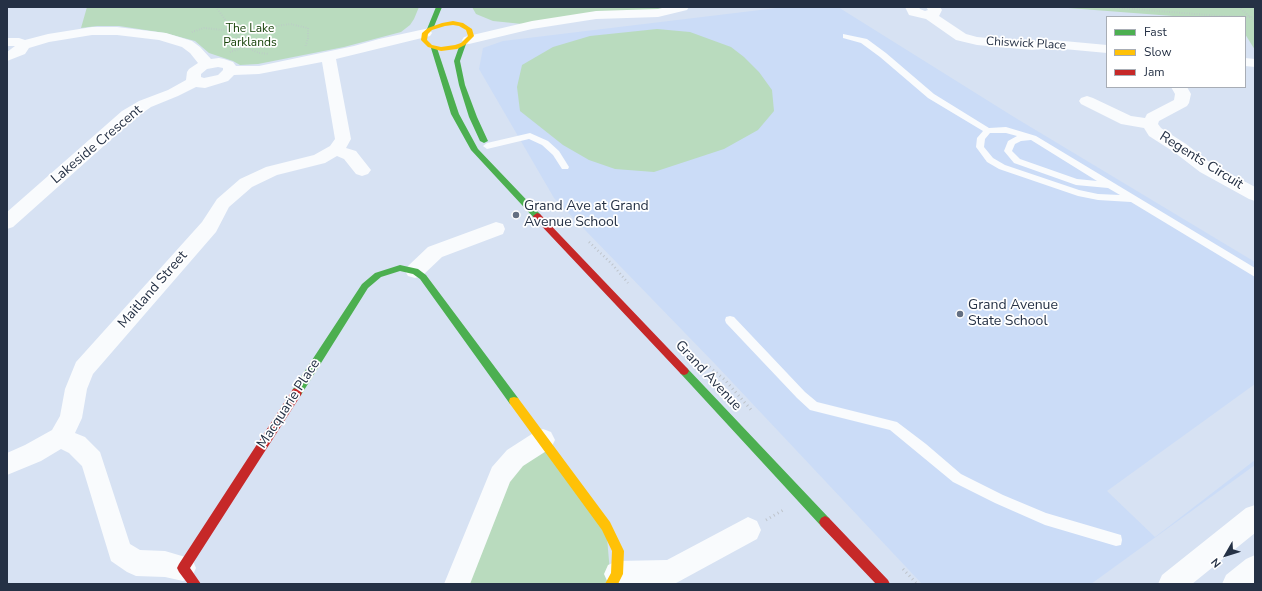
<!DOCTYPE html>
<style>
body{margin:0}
#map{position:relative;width:1262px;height:591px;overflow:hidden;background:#d7e2f3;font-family:"Nunito Sans",sans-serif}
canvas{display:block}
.frame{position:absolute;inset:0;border:8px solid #253145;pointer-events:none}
.legend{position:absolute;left:1106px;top:16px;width:140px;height:72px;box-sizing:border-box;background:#fff;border:1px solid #a8adb5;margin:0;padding:5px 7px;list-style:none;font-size:12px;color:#253145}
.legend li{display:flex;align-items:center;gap:8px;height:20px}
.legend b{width:20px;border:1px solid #a8adb5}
.north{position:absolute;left:1206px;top:535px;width:40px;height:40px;-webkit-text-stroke:3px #fff;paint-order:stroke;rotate:231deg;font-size:11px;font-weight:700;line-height:16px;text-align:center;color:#253145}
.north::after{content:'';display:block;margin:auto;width:14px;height:18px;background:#253145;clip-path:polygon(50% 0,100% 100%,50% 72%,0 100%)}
</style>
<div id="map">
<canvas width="1262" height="591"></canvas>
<div class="frame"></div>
<ul class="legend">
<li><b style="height:5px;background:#4caf50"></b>Fast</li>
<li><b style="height:5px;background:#ffc107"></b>Slow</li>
<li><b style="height:5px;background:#c62828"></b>Jam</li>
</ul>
<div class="north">N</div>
</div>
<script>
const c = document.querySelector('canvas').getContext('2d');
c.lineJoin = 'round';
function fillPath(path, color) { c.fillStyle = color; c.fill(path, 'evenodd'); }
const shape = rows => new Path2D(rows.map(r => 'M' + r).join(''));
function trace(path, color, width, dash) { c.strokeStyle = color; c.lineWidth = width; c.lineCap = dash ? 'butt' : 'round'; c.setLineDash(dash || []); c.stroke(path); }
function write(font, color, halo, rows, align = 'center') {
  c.font = font + ' "Nunito Sans",sans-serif'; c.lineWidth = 3.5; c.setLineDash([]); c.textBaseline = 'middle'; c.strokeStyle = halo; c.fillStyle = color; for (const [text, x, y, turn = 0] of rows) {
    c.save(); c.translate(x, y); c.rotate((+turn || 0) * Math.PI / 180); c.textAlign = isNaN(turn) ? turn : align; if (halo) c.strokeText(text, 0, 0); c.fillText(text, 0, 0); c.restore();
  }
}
const built = shape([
 [785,7,838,7,1014,117,1255,262,1255,384,1107,491,1155,537,1255,460,1255,465,1091,584,922,584,716,365,554,198,479,69,483,48,503,41]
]);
const green = shape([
 [87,7,419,7,414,19,410,25,401,32,344,47,258,64,240,65,233,61,209,53,195,41,165,33,119,26,97,26,81,28],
 [472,7,682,7,532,25,493,21,476,14],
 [1055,7,1255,7,1255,50,1245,34,1245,17,1186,17],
 [657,29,690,32,731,47,744,57,759,72,772,90,774,111,758,130,724,149,654,172,615,169,589,160,563,145,520,111,517,87,522,65,553,47,590,36],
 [543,440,606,526,611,584,457,584,501,475]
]);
const pathFar2 = shape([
 [216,7,245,47,259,53,269,54],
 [1107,7,1221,16,1255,17],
 [1239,7,1255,22],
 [192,32,204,28,222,30,231,29],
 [239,40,247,35,277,26,290,24,308,28,308,39,305,47],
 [230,52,245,47]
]);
const pathFar1 = shape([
 [589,242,612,264,628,283]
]);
const path = shape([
 [706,364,725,380,753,412],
 [766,520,785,509],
 [903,569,917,584]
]);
const lane = shape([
 [843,34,867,39,886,53,934,94,989,128,1006,127,1036,136,1255,268,1255,277,1131,202,1098,200,1078,196,999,169,987,162,976,147,977,138,983,131,928,98,880,57,861,43,843,38,843,34],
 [990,133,1006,133,1017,136,1008,141,1004,151,1014,163,1076,185,1108,188,1120,195,1098,194,1079,190,1005,165,993,158,984,147,985,139,990,133],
 [1031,140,1097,181,1077,179,1020,159,1012,151,1015,144,1021,141,1031,140],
 [530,133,548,141,559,151,569,167,568,169,562,169,553,155,542,145,529,139,487,149,483,146,487,143,530,133],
 [730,316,734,317,805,392,817,402,897,422,926,444,961,474,1003,495,1046,513,1121,535,1122,540,1121,545,1116,546,1045,525,995,503,953,482,890,430,810,410,797,398,726,323,725,320,726,317,730,316]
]);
const street = shape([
 [666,7,689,7,687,10,658,17,596,19,532,29,469,44,464,43,462,40,464,37,532,21,596,11,658,9,666,7],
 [905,7,919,7,920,9,925,11,928,10,926,7,940,7,942,10,939,16,966,34,977,37,1032,42,1053,40,1107,45,1107,53,1053,48,1032,50,977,45,956,40,926,19,909,15,905,7],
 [92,27,117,27,166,33,192,41,200,47,211,59,219,58,224,59,233,62,236,66,259,66,354,46,379,39,425,29,430,30,432,33,430,36,336,59,351,139,346,148,356,151,371,170,368,174,362,176,356,174,344,159,337,156,325,163,277,175,252,187,229,207,216,232,93,374,87,389,82,418,75,433,85,437,100,452,130,544,140,550,165,551,192,559,196,568,192,577,183,581,165,577,136,576,127,572,111,561,82,466,69,453,61,449,41,461,7,475,7,453,25,445,52,430,60,416,65,389,76,362,202,222,217,199,240,179,266,167,314,155,330,146,335,139,322,62,259,74,234,75,228,81,205,88,196,87,178,96,151,107,134,119,13,227,7,229,7,212,122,111,139,101,168,90,186,80,187,72,189,69,198,63,190,53,182,47,159,40,117,35,92,35,49,42,29,48,25,54,7,61,7,52,15,46,7,46,7,38,19,38,25,40,48,34,92,27],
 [218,67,223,68,223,70,218,75,204,78,201,77,201,74,207,69,218,67],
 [1245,58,1255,59,1255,67,1245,66,1245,58],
 [1171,87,1187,87,1191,94,1189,103,1187,106,1159,121,1158,124,1161,128,1186,144,1212,164,1255,187,1255,201,1249,199,1200,172,1174,152,1149,136,1144,128,1121,124,1081,104,1079,101,1081,98,1087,96,1093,98,1131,116,1145,118,1147,114,1174,100,1175,94,1171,87],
 [496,222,503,224,505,229,503,234,442,257,422,276,415,278,408,276,405,271,408,266,428,247,496,222],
 [543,429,551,432,555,440,551,448,523,466,510,482,470,584,444,584,492,467,507,450,535,432,543,429],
 [1255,505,1255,533,1192,584,1158,584,1162,575,1246,508,1255,505],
 [748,517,757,521,761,530,757,539,678,582,674,584,608,583,604,574,608,565,617,561,667,560,748,517],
 [1255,555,1255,584,1222,584,1226,575,1246,559,1255,555]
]);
const fast = shape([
 [436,7,442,7,433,29,428,30,427,29,436,7],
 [463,42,466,44,460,61,465,85,477,117,488,141,484,143,480,141,469,117,459,85,454,61,460,44,463,42],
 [434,46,437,48,459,114,478,149,540,214,541,216,540,218,534,218,471,150,451,114,431,48,434,46],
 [400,265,418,269,426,275,518,398,519,401,518,404,514,405,510,404,420,279,413,274,400,271,381,277,368,288,301,395,297,396,293,395,292,392,293,389,362,284,375,273,400,265],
 [684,367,687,368,829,518,831,522,829,526,825,528,821,526,681,374,679,371,681,368,684,367]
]);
const slow = shape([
 [453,21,463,23,472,29,474,36,465,45,457,49,441,51,428,47,421,40,422,33,428,28,442,23,453,21],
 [453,25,459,26,466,30,468,36,461,43,455,45,441,47,432,45,427,40,428,34,432,30,445,26,453,25],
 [514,397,518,398,610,522,624,551,623,574,618,584,605,584,611,573,612,551,602,530,510,404,509,401,510,398,514,397]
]);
const jam = shape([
 [537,213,540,214,687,368,689,371,687,374,684,375,681,374,534,218,533,216,537,213],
 [297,388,301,389,302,392,301,395,190,568,201,584,188,584,179,572,177,568,179,564,293,389,297,388],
 [825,516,829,518,888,580,890,584,876,584,821,526,819,522,821,518,825,516]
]);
const markers = [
 [516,215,4,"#636f82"],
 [960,314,4,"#636f82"]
];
const farParknames = [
 ["The Lake",250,29],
 ["Parklands",250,43]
];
const farStreetnames = [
 ["Chiswick Place",1026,44,3]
];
const streetNames = [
 ["Lakeside Crescent",97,145,-40],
 ["Regents Circuit",1201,161,32],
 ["Maitland Street",153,290,-49],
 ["Grand Avenue",708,376,47],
 ["Macquarie Place",289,404,-57]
];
const poiNames = [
 ["Grand Ave at Grand",524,207],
 ["Avenue School",524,223],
 ["Grand Avenue",968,306],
 ["State School",968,322]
];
fillPath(built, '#cbdcf7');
fillPath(green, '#b9dbbe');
trace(pathFar2, '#bec4cb', 2, [0.5, 2]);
trace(pathFar1, '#bec4cb', 2.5, [1, 3]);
trace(path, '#bec4cb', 3, [1, 3.5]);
fillPath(lane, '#f9fbfd');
fillPath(street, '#f9fbfd');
fillPath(fast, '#4caf50');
fillPath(slow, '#ffc107');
fillPath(jam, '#c62828');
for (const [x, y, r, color] of markers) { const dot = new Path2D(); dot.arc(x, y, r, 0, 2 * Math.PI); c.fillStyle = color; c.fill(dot); trace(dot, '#fff', 1.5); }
write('12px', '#174309', '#fff', farParknames);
write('12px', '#253145', '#fff', farStreetnames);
write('14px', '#253145', '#fff', streetNames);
write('14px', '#253145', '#fff', poiNames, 'left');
</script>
